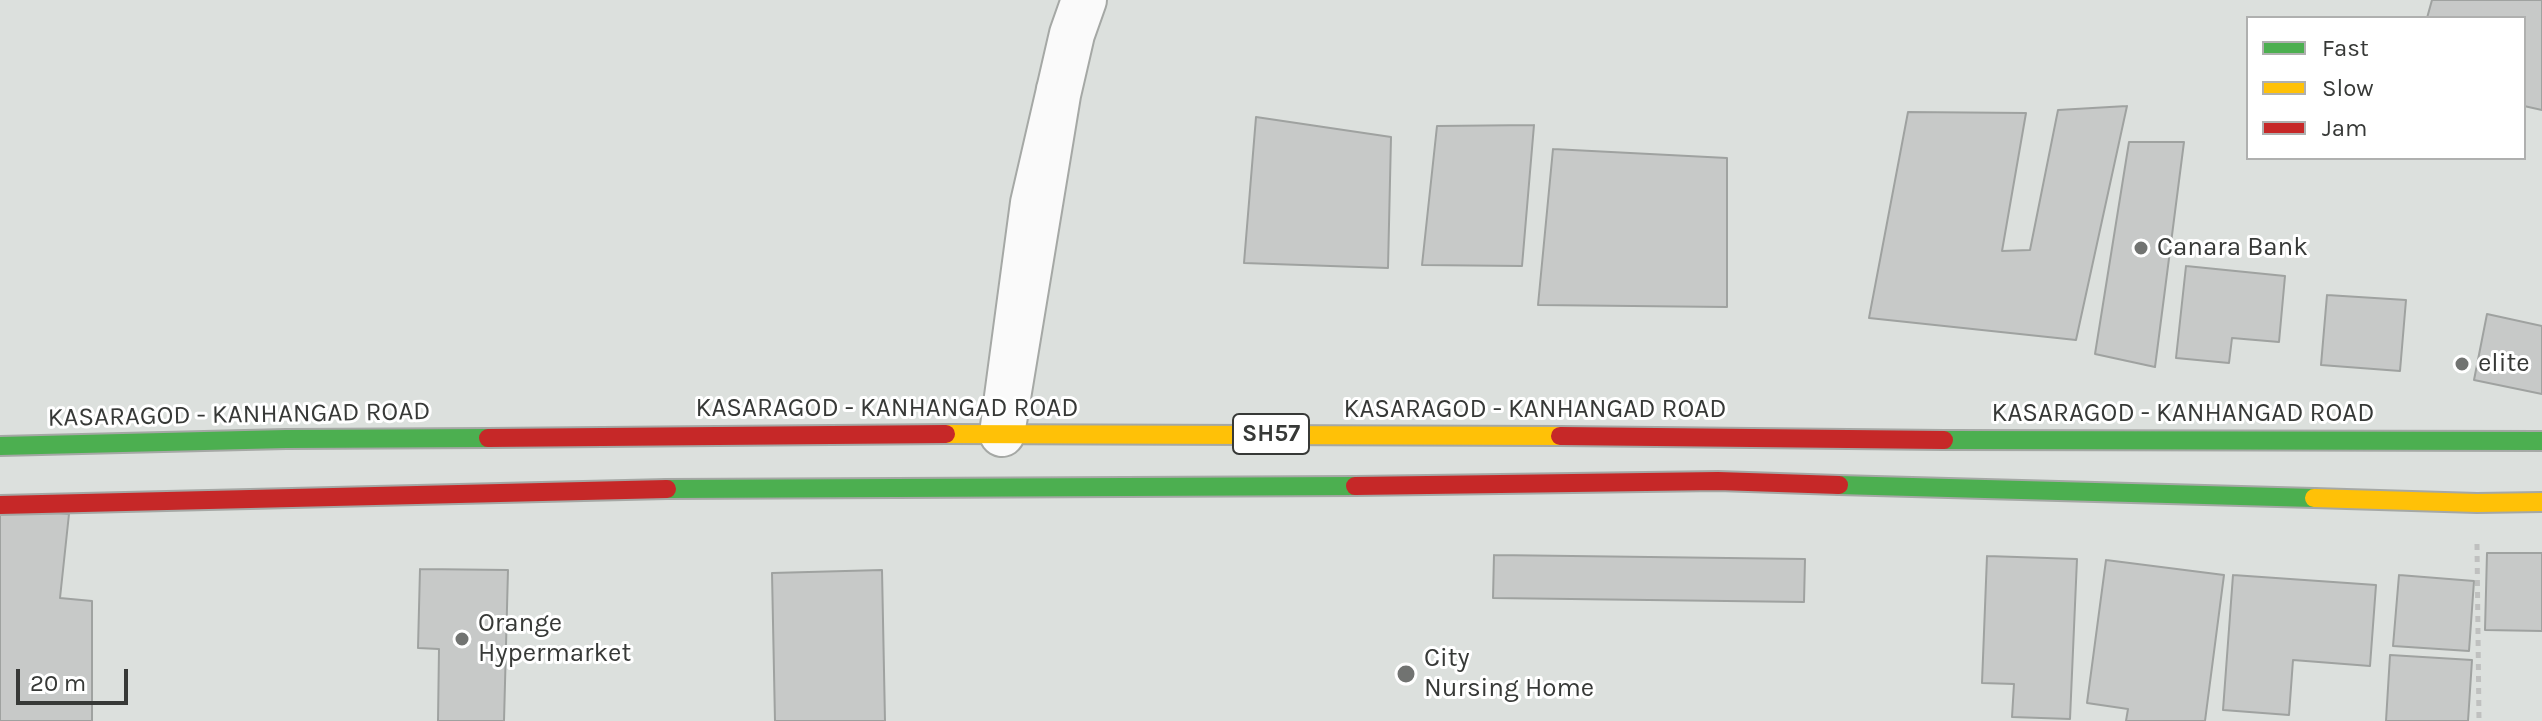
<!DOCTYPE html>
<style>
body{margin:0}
#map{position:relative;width:2542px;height:721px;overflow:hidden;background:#dce0dd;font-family:Karla,sans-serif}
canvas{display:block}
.legend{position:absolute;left:2246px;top:16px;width:280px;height:144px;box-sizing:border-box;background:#fff;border:2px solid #afb0af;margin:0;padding:10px 14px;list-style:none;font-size:24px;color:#373937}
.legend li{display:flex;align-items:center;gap:16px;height:40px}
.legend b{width:40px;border:2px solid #afb0af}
.scale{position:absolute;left:16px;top:669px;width:112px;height:36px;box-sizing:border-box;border:4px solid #373937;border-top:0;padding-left:10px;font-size:24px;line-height:28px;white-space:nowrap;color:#373937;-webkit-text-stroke:6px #fff;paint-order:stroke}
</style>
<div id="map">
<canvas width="2542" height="721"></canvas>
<ul class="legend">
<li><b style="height:10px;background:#4caf50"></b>Fast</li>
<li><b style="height:10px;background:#ffc107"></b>Slow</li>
<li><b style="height:10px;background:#c62828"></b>Jam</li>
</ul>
<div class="scale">20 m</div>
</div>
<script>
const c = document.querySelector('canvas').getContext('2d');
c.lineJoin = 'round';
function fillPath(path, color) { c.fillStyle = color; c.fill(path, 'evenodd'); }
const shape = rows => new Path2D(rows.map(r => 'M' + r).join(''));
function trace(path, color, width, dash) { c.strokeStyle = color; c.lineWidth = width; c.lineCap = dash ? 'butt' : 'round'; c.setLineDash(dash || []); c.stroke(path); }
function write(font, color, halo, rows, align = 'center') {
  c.font = font + ' Karla,sans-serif'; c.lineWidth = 6; c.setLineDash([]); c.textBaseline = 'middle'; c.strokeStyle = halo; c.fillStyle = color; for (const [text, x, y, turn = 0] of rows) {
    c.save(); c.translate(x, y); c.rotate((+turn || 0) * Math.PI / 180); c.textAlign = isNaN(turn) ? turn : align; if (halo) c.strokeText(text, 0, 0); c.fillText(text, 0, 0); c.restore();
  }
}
const building = shape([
 [2432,0,2542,0,2542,110,2524,106,2524,18,2427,18,2432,0],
 [2127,106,2076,340,1869,318,1908,112,2026,113,2002,251,2030,250,2058,110,2127,106],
 [1256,117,1391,137,1388,268,1244,263,1256,117],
 [1534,125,1522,266,1422,265,1437,126,1534,125],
 [2129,142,2184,142,2155,367,2095,354,2129,142],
 [1553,149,1727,158,1727,307,1538,305,1553,149],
 [2186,266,2285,276,2279,342,2232,338,2229,363,2176,358,2186,266],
 [2327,295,2406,300,2400,371,2321,365,2327,295],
 [2487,314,2542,326,2542,394,2474,380,2487,314],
 [0,507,69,514,60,598,92,601,92,721,0,721,0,507],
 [2487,553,2542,553,2542,631,2485,630,2487,553],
 [1494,555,1805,559,1804,602,1493,598,1494,555],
 [1987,556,2077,559,2070,719,2012,717,2014,684,1982,683,1987,556],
 [2106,560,2224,575,2205,721,2126,721,2128,709,2087,703,2106,560],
 [420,569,508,570,504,721,438,721,439,649,418,648,420,569],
 [882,570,885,721,775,721,772,573,882,570],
 [2233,575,2376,585,2370,666,2293,660,2289,715,2223,710,2233,575],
 [2399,575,2474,581,2469,651,2393,646,2399,575],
 [2390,655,2472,660,2468,721,2386,721,2390,655]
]);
const path = shape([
 [2477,544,2479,721]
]);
const street = shape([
 [1059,89,1002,434,1033,203,1072,34,1084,0]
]);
const fast = shape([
 [1944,440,2542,441],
 [0,446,286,439,488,438],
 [1839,485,2314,498],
 [667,489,1355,486]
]);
const slow = shape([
 [946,434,1560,436],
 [2314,498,2477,503,2542,502]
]);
const jam = shape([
 [1560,436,1944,440],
 [488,438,946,434],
 [1355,486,1718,481,1839,485],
 [0,505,667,489]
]);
const markers = [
 [2141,248,8,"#717371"],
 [2462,364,8,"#717371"],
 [462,639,8,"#717371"],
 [1406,674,10,"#717371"]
];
const shields = [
 [1271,434,76]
];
const shieldNames = [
 ["SH57",1271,434]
];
const poiNames = [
 ["Canara Bank",2157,248],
 ["elite",2478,364],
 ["Orange",478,624],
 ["Hypermarket",478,654],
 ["City",1424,659],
 ["Nursing Home",1424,689]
];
const streetNames = [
 ["KASARAGOD - KANHANGAD ROAD",887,409],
 ["KASARAGOD - KANHANGAD ROAD",1535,410],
 ["KASARAGOD - KANHANGAD ROAD",2183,414],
 ["KASARAGOD - KANHANGAD ROAD",239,415,-1]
];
fillPath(building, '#c7c9c8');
trace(building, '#9fa2a0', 2);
trace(street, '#a5a8a5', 48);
trace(fast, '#a5a8a5', 22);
trace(slow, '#a5a8a5', 22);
trace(jam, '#a5a8a5', 22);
trace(path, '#bfc0bf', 5, [6, 6]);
trace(street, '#fafafa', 44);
trace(fast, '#4caf50', 18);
trace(slow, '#ffc107', 18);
trace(jam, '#c62828', 18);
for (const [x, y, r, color] of markers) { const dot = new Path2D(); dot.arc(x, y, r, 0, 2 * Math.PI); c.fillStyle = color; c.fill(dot); trace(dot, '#fff', 3); }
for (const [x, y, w] of shields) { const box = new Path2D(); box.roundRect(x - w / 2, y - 20, w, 40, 6); c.fillStyle = '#fff'; c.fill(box); trace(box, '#373937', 2); }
write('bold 24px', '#373937', null, shieldNames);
write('26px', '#373937', '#fff', poiNames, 'left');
write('26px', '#373937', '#fff', streetNames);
</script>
